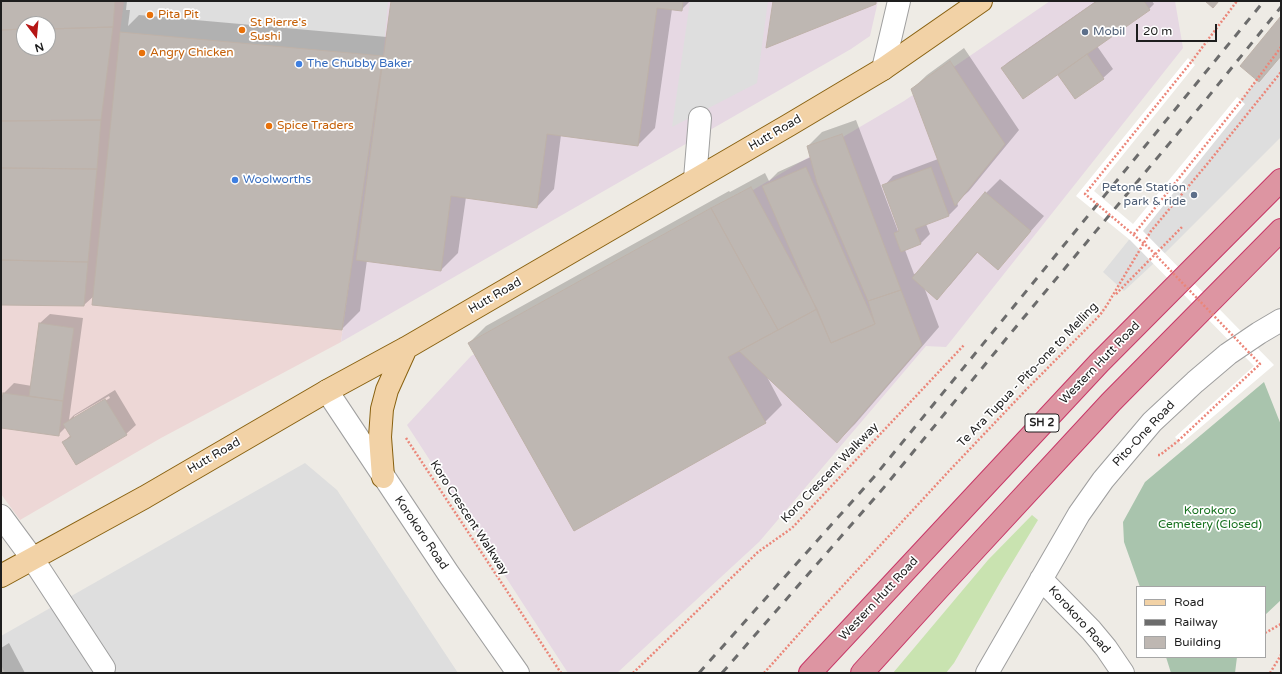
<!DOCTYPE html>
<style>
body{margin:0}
#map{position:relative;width:1282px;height:674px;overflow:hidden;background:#eeebe5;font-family:"Varela Round",sans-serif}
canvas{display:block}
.frame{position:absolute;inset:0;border:2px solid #1e1e1e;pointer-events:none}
.legend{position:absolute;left:1136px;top:586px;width:130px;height:72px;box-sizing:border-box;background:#fff;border:1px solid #a5a5a5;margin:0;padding:5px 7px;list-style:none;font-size:12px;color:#1e1e1e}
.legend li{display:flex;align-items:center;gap:8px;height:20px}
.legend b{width:20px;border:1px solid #a5a5a5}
.north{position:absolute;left:16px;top:16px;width:40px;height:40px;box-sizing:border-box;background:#fff;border:1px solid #a5a5a5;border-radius:50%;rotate:164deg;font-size:11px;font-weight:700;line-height:16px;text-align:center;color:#1e1e1e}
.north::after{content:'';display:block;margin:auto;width:14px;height:18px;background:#b61615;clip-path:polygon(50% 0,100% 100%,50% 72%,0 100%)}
.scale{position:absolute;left:1136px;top:24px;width:81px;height:18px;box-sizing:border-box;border:2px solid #1e1e1e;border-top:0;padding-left:5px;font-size:12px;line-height:14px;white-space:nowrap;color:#1e1e1e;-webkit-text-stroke:3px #fff;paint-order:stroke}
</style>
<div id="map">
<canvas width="1282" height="674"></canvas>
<div class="frame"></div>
<ul class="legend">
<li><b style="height:5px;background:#f2d2a6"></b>Road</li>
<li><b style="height:5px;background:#6c6c6c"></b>Railway</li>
<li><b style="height:11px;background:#beb7b2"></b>Building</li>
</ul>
<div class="north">N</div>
<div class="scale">20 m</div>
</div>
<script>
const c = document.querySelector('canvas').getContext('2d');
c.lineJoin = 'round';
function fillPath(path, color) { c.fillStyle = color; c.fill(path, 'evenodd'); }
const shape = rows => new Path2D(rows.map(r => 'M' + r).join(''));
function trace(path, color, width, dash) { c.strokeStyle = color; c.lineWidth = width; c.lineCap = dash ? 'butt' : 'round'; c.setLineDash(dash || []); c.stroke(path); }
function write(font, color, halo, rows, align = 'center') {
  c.font = font + ' "Varela Round",sans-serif'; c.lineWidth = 3.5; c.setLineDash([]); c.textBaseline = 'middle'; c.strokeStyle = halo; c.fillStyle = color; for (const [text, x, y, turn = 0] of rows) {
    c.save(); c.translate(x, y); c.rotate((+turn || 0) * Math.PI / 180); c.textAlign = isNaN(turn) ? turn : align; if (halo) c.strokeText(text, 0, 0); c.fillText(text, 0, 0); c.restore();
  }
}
const commercial = shape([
 [1,1,387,1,341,342,161,438,20,520,1,494],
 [24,24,48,24,48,48,24,48]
]);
const industrial = shape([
 [387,1,878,1,870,36,851,49,341,342],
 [1050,1,1175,1,1183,48,954,337,946,347,926,346,759,542,617,673,568,673,407,425,471,356,904,101]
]);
const grass = shape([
 [1032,515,1038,520,1001,581,954,663,946,673,893,673,988,560]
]);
const cemetery = shape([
 [1264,382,1281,425,1281,600,1265,615,1265,587,1140,587,1124,542,1123,522,1145,482],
 [1166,657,1237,657,1235,673,1171,673]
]);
const parking = shape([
 [124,1,388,1,383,56,120,32],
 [690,1,768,1,757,83,672,127],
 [1281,51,1281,137,1166,252,1124,291,1103,272],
 [305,463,337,490,458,673,5,673,1,665,1,636]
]);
const pier = shape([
 [1188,58,1195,65,1094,191,1133,224,1237,97,1245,104,1143,231,1274,365,1181,444,1175,437,1254,366,1130,240,1076,196]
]);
const shadow = shape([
 [1,1,127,1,126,10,130,10,128,26,139,15,387,37,392,1,690,1,681,10,672,9,655,128,638,145,561,135,554,189,537,207,466,197,458,253,441,270,367,260,360,311,342,329,94,296,84,305,1,304],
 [24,24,48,24,48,48,24,48],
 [1096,1,1152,1,1154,4,1149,9,1097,46,1113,69,1103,78,1059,75,1062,72,1061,71,1003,68,1007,63],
 [964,48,1019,130,969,191,957,202,958,206,949,215,926,224,930,234,920,244,905,250,914,274,918,273,986,193,1000,179,1044,216,1011,254,998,268,978,252,951,284,937,298,924,287,939,327,855,424,837,442,766,375,782,405,765,422,469,343,486,326,729,191,730,192,765,173,769,181,778,172,811,157,808,146,822,132,856,120,898,231,900,229,884,186,893,176,938,159,912,89,927,75],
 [50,314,83,318,69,420,74,415,115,390,136,425,126,434,63,442,71,435,66,427,58,435,1,427,1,414,4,393,14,383,32,386,40,323],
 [109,396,110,398,74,419,74,416],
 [9,643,25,673,1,673,1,648]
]);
const building = shape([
 [1,1,115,1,113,27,48,29,48,24,24,24,24,29,1,30,1,1],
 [391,1,683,1,682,11,657,8,638,146,547,134,537,208,451,196,441,271,356,260,391,1],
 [773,1,876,1,876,4,766,48,773,1],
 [1097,1,1144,1,1150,10,1023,99,1001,68,1097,1],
 [1205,1,1219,1,1213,8,1205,1],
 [1281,16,1281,56,1259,82,1240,66,1281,16],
 [113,27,101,120,1,121,1,30,24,29,24,48,48,48,48,29,113,27],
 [120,32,383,56,342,330,92,305,120,32],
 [1087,54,1104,79,1075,99,1058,75,1087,54],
 [950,61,1005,144,955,206,911,89,950,61],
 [101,120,97,169,1,168,1,121,101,120],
 [842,134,901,290,868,301,817,183,807,146,842,134],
 [806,167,875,324,831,343,762,186,806,167],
 [931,167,949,216,915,229,921,244,901,252,894,233,899,231,882,185,931,167],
 [1,168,97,169,88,262,1,260,1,168],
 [751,187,817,309,778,330,711,208,751,187],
 [985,192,1031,231,998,270,977,252,937,300,912,278,985,192],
 [711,208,778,330,728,357,766,423,574,531,468,343,711,208],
 [1,260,88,262,84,306,1,305,1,260],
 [901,290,922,345,837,443,739,351,817,309,831,343,875,324,868,301,901,290],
 [39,323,74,328,63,401,29,396,39,323],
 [3,393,63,401,59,436,1,428,1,406,3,393],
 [105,399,127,435,76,465,62,442,71,437,63,424,105,399]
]);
const path = shape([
 [1192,61,1237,1],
 [1134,234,1241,101,1281,47],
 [1116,294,1182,227],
 [406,438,561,673],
 [1158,455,1160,455,1178,441],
 [1265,633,1281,624],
 [633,673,758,552,792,528,964,345],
 [764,673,814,617,949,471,1024,392,1100,315,1107,305,1151,231,1208,163,1281,72],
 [1270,673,1281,655]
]);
const minor = shape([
 [883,69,899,1],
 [695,179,700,118],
 [327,391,448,573,518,673],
 [1,516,32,558,104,668],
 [1041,579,1091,630,1106,648,1123,673],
 [987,673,1079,514,1103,480,1152,422,1195,382,1228,354,1259,333,1281,320]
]);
const major = shape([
 [383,477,380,437,382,409,387,390,406,348],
 [1,576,145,497,327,391,406,348,789,125,883,69,981,1]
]);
const highway = shape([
 [810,673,1099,363,1281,180],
 [862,673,939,588,1111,402,1281,230]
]);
const rail = shape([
 [699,673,874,477,1264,1],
 [722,673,886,485,1020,322,1204,102,1281,7]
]);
const pathBridge = shape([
 [1178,441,1260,364,1148,247,1085,194,1192,61]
]);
const markers = [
 [150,15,4,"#e8710a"],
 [242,30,4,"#e8710a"],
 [1085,32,4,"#5c6f8a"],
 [142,53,4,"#e8710a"],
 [299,64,4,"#3f7fe0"],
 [269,126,4,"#e8710a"],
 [235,180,4,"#3f7fe0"],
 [1194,195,4,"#5c6f8a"]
];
const shields = [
 [1042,423,34]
];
const shieldNames = [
 ["SH 2",1042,423]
];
const foodNames = [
 ["Pita Pit",158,15],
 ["St Pierre's",250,23],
 ["Sushi",250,37],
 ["Angry Chicken",150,53],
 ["Spice Traders",277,126]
];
const serviceNames = [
 ["Mobil",1093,32],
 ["Petone Station",1186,188,"right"],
 ["park & ride",1186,202,"right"]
];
const shopNames = [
 ["The Chubby Baker",307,64],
 ["Woolworths",243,180]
];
const streetNames = [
 ["Hutt Road",775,133,-30],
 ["Hutt Road",495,296,-30],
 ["Western Hutt Road",1100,363,-46],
 ["Te Ara Tupua - Pito-one to Melling",1028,375,-46],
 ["Pito-One Road",1144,434,-47],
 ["Hutt Road",214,456,-30],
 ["Koro Crescent Walkway",830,473,-46],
 ["Koro Crescent Walkway",469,518,57],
 ["Korokoro Road",421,533,56],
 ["Western Hutt Road",879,599,-47],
 ["Korokoro Road",1079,620,48]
];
const parkNames = [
 ["Korokoro",1210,511],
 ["Cemetery (Closed)",1210,525]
];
fillPath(commercial, '#edd7d6');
fillPath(industrial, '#e6d8e3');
fillPath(grass, '#c9e3b0');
fillPath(cemetery, '#a9c4ad');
fillPath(parking, '#dedede');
fillPath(pier, '#fff');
fillPath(shadow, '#0003');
fillPath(building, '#beb7b2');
trace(building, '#beb2a9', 1);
trace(minor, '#9f9f9f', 24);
trace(major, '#886110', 24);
trace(highway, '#c73767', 24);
trace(path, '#eb8679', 2.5, [2, 2]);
trace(minor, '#fff', 22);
trace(major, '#f2d2a6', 22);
trace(highway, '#dd95a2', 22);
trace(rail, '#6c6c6c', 3, [8, 8]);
trace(pathBridge, '#eb8679', 2.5, [2, 2]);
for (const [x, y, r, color] of markers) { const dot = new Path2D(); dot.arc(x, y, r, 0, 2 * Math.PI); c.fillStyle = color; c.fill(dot); trace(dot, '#fff', 1.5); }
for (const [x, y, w] of shields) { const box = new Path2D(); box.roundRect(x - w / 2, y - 9, w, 18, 3); c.fillStyle = '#fff'; c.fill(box); trace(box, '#1e1e1e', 1); }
write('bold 11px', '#1e1e1e', null, shieldNames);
write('12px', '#c56008', '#fff', foodNames, 'left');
write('12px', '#4e5e75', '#fff', serviceNames, 'left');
write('12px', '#366cbe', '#fff', shopNames, 'left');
write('12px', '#1e1e1e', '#fff', streetNames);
write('12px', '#17711f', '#fff', parkNames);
</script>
